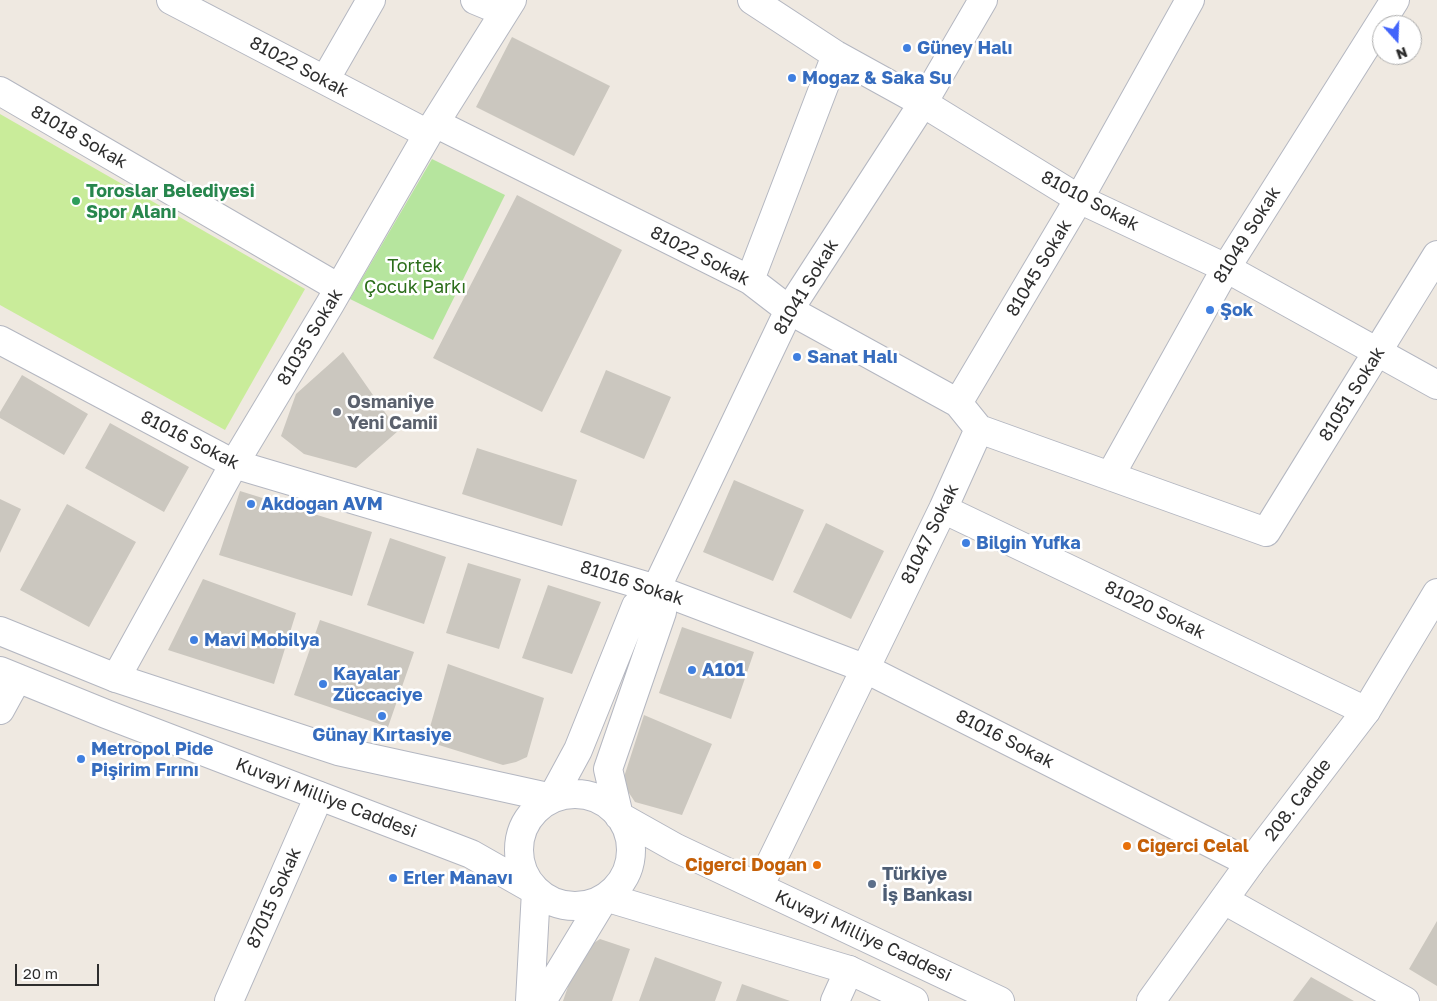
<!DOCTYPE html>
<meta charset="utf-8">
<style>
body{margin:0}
#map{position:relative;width:1437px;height:1001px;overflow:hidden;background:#efe9e1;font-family:"Golos Text",sans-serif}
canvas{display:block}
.north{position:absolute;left:1372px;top:15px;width:50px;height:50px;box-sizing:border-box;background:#fff;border:1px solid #ababab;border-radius:50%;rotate:160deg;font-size:14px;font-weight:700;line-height:20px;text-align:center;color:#2e2e2e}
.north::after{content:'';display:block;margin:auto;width:18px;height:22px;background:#4264fb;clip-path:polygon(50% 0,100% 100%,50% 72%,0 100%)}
.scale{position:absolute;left:15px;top:964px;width:84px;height:22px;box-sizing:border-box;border:2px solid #2e2e2e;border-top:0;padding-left:6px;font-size:15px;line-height:18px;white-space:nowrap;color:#2e2e2e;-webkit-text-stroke:4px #fff;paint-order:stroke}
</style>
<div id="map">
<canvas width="1437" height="1001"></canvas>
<div class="north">N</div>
<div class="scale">20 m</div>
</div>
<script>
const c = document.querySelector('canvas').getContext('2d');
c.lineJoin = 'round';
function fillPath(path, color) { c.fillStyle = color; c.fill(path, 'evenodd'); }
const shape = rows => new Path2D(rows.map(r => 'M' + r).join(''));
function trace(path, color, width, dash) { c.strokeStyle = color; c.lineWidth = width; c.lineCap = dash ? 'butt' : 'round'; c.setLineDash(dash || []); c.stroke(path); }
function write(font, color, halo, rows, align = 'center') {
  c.font = font + ' "Golos Text",sans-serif'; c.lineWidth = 5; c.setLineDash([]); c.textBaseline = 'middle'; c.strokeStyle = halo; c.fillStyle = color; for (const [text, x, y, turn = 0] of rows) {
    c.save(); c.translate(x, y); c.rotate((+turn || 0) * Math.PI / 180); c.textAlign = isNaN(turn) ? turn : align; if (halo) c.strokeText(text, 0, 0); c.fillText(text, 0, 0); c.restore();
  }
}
const green = shape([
 [432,159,505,195,433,340,350,299]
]);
const pitch = shape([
 [0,114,305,289,225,430,0,305]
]);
const building = shape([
 [512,37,610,86,574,156,476,107],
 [517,195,622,250,542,412,433,358],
 [343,352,398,431,356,468,304,454,281,436,296,394],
 [606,370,671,397,644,459,580,432],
 [22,375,88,414,64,455,0,418,0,412],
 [110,423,189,467,164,512,85,468],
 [477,448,577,480,562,526,462,494],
 [734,480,804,510,773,581,703,552],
 [240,491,372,532,352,596,219,555],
 [0,499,21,509,0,553],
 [67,504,136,542,89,627,20,590],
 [826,523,884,551,851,619,793,592],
 [390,538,446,557,424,624,367,605],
 [468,563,521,579,499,649,446,633],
 [203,579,296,613,274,684,168,650],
 [548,585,601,602,572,674,522,658],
 [320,620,414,652,388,727,294,695],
 [682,627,754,652,731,719,659,693],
 [448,664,544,698,527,757,516,762,503,765,426,741],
 [644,715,712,744,682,815,635,802,627,790,624,777],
 [1437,921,1437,986,1409,969],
 [600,939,630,949,612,1001,563,1001,580,952],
 [655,957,722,982,715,1001,639,1001],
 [1311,977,1354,1001,1293,1001],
 [742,984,790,1001,736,1001]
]);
const street = shape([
 [171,0,428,134],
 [475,0,504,12],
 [752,0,836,55,923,103,1079,199,1226,268,1437,385],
 [325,80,371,0],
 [0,91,339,288],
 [435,123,750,280,789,310,958,403,979,429,943,509,759,887],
 [750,280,836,55],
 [0,340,234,464,656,589,864,668,1250,863],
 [958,403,1079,199,1190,0],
 [979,429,1266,532,1437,255],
 [1110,476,1226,268,1395,0],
 [943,509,1366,711],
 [656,589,789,310,923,103,983,0],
 [116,678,234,464,330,304,428,134,512,0],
 [0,710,17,679],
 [1224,900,1405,1001],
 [229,1001,319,796],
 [835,1001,849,970]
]);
const secondary = shape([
 [0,631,116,678,338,751,552,798,578,750,636,606,656,589,662,612,608,769,619,816,676,848,1000,1001],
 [0,671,106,714,471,854,536,891,530,1001],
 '519 850a56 56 0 1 1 112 0a56 56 0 1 1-112 0Z',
 [542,1001,605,897,849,970,914,1001],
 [1151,1001,1250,863,1366,711,1437,593]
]);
const markers = [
 [907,48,5,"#3f7fe0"],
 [792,78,5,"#3f7fe0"],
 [76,201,5,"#2e9e5b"],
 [1210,310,5,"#3f7fe0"],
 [797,357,5,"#3f7fe0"],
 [337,412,5,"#6b7280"],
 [251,504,5,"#3f7fe0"],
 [966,543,5,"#3f7fe0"],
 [194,640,5,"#3f7fe0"],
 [692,670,5,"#3f7fe0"],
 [323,684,5,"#3f7fe0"],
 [382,716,5,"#3f7fe0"],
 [81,759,5,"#3f7fe0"],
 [1127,846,5,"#e8710a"],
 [817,865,5,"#e8710a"],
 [393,878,5,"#3f7fe0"],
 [872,884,5,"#5c6f8a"]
];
const shopNames = [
 ["Güney Halı",917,48],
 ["Mogaz & Saka Su",802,78],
 ["Şok",1220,310],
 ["Sanat Halı",807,357],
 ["Akdoğan AVM",261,504],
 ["Bilgin Yufka",976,543],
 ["Mavi Mobilya",204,640],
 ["A101",702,670],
 ["Kayalar",333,674],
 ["Züccaciye",333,695],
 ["Günay Kırtasiye",382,735,"center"],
 ["Metropol Pide",91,749],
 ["Pişirim Fırını",91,770],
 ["Erler Manavı",403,878]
];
const streetNames = [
 ["81022 Sokak",299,67,28],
 ["81018 Sokak",79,137,30],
 ["81010 Sokak",1090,201,28],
 ["81049 Sokak",1247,235,-58],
 ["81022 Sokak",700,256,27],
 ["81045 Sokak",1039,268,-59],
 ["81041 Sokak",806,287,-59],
 ["81035 Sokak",310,337,-59],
 ["81051 Sokak",1352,394,-58],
 ["81016 Sokak",190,440,27],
 ["81047 Sokak",930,534,-64],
 ["81016 Sokak",632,583,18],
 ["81020 Sokak",1155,610,26],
 ["81016 Sokak",1005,739,27],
 ["Kuvayi Milliye Caddesi",326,798,21],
 ["208. Cadde",1298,800,-53],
 ["87015 Sokak",274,898,-66],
 ["Kuvayi Milliye Caddesi",863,936,25]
];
const leisureNames = [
 ["Toroslar Belediyesi",86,191],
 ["Spor Alanı",86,212]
];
const parkNames = [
 ["Tortek",415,266],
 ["Çocuk Parkı",415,287]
];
const worshipNames = [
 ["Osmaniye",347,402],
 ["Yeni Camii",347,423]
];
const foodNames = [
 ["Ciğerci Celal",1137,846],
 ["Ciğerci Doğan",807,865,"right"]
];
const serviceNames = [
 ["Türkiye",882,874],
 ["İş Bankası",882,895]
];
fillPath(green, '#b6e59e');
fillPath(pitch, '#c9ec9a');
fillPath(building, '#cbc7bf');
trace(street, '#b4b7c1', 30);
trace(secondary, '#b4b7c1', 30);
trace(street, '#fff', 28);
trace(secondary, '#fff', 28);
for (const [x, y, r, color] of markers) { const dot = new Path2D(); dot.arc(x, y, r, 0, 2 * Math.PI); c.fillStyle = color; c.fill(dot); trace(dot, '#fff', 2); }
write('bold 18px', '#366cbe', '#fff', shopNames, 'left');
write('18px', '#2e2e2e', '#fff', streetNames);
write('bold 18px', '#27864d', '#fff', leisureNames, 'left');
write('18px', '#2c6e1b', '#fff', parkNames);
write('bold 18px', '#5b616d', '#fff', worshipNames, 'left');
write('bold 18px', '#c56008', '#fff', foodNames, 'left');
write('bold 18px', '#4e5e75', '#fff', serviceNames, 'left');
</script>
